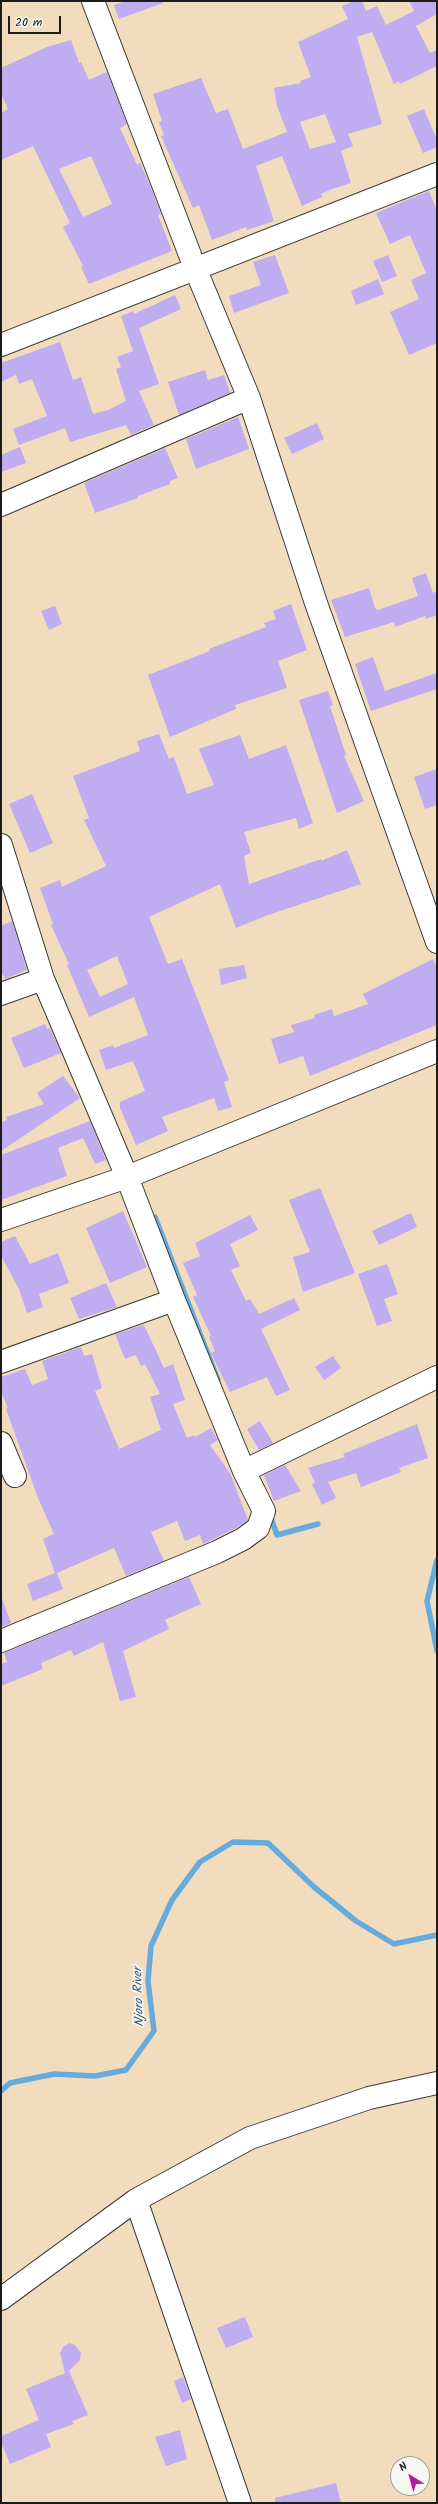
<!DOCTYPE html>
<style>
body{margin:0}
#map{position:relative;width:438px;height:2504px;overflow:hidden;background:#f2dcbe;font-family:Kalam,sans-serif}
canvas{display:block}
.frame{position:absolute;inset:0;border:2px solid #1c1c1c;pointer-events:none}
.north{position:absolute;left:390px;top:2456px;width:40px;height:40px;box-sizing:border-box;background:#f6f6f2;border:1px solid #9f9f9c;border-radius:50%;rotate:323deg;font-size:11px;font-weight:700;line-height:16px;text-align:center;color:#1c1c1c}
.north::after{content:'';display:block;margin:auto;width:14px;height:18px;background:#b5179e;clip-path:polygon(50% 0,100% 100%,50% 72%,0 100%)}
.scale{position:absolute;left:8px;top:16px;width:53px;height:18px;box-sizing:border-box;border:2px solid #1c1c1c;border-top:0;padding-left:5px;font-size:12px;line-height:14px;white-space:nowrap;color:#1c1c1c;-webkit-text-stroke:3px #f6f6f2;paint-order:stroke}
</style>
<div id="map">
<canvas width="438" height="2504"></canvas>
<div class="frame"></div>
<div class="north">N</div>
<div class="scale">20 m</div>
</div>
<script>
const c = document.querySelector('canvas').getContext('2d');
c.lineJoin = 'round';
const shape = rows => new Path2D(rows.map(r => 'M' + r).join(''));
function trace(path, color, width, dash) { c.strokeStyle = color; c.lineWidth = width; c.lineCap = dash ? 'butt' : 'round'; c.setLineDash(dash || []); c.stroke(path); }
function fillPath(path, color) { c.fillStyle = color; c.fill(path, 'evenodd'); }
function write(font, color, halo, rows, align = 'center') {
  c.font = font + ' Kalam,sans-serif'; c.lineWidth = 3.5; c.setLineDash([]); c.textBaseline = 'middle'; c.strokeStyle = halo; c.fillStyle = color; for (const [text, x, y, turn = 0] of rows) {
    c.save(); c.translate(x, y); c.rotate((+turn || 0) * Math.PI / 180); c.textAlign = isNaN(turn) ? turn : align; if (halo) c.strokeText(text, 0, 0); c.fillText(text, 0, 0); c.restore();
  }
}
const stream = shape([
 [155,1217,218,1380],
 [270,1515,277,1535,318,1524],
 [437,1560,427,1601,437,1651],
 [1,2091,10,2083,54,2074,95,2076,126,2070,154,2031,148,1981,151,1946,172,1900,200,1862,233,1842,268,1843,314,1887,356,1921,394,1944,437,1935]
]);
const building = shape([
 [126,1,163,1,163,3,119,19,114,5],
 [354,1,362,1,366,11,377,6,386,25,414,11,409,1,437,1,437,14,416,26,430,53,437,50,437,66,400,84,399,81,394,84,372,32,357,37,382,124,348,134,353,146,341,151,351,183,332,189,321,194,322,197,302,206,282,156,256,166,274,221,247,230,246,227,212,240,199,205,193,208,161,136,164,135,159,122,162,121,153,94,201,78,216,113,228,109,243,149,287,132,277,106,274,88,301,83,300,81,311,77,298,42,348,19,342,6],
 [325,114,336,142,310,149,300,122],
 [71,40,79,63,81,62,89,80,107,72,127,124,120,128,137,165,140,163,150,185,161,214,158,215,172,251,89,284,81,267,83,266,63,227,70,223,33,146,1,160,1,113,8,109,1,94,1,68,47,47],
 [91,156,112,204,83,217,59,169],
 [424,109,437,140,437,147,423,153,407,116],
 [429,191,437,210,437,343,409,355,390,312,419,299,411,280,426,273,410,235,390,244,376,213],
 [275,255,289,293,234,313,229,296,261,285,253,262],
 [388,255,397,276,382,282,373,261],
 [378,279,384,294,356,305,351,291],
 [175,295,181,309,139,328,159,384,139,391,154,425,131,435,126,425,70,442,65,428,19,445,13,429,47,416,32,379,19,384,16,375,1,382,1,363,60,342,73,380,81,377,93,414,108,410,126,401,116,369,121,367,117,357,133,351,121,316,133,311,134,314],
 [205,370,208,380,224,375,230,393,179,415,168,382],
 [238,417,249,449,196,469,186,439],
 [317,423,324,439,292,454,284,438],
 [20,447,26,463,1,472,1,455],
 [165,448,178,478,170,481,170,484,138,496,138,498,95,513,84,483],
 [426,573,433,593,437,591,437,615,426,619,425,616,395,627,394,622,345,637,331,600,369,588,375,608,378,610,418,596,412,578],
 [291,604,307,650,278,661,287,688,235,705,236,709,170,737,148,675,210,651,209,649,266,627,264,623,276,619,273,611],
 [55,606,62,624,49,630,41,611],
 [373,657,385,691,437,673,437,689,371,711,355,664],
 [328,691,333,705,330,706,346,755,344,756,364,801,337,813,299,700],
 [159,734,169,759,174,757,187,794,214,785,199,749,240,735,249,759,286,745,313,823,299,829,296,818,244,832,251,853,244,856,249,884,321,859,321,861,347,850,361,884,268,915,236,928,220,884,149,917,168,964,182,959,229,1080,224,1082,232,1107,218,1111,214,1098,162,1117,168,1131,136,1145,120,1108,120,1102,145,1091,133,1061,106,1070,99,1050,113,1045,114,1048,148,1035,134,997,89,1017,67,965,69,964,51,925,53,924,40,888,60,880,62,887,106,866,84,820,89,818,73,776,140,751,137,741],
 [117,956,128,984,100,997,87,970],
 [437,769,437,805,425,809,414,777],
 [32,794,53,843,30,853,9,804],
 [12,921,27,970,5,979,1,971,1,926],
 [433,959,437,968,437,1025,310,1076,303,1056,279,1064,271,1039,294,1032,291,1025,315,1018,314,1015,332,1009,334,1016,368,1004,363,994],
 [244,965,247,978,221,985,219,969],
 [45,1024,47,1029,50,1028,61,1053,24,1068,11,1038],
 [63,1076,80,1098,1,1151,1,1122,7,1120,6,1117,44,1104,37,1093],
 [90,1121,106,1160,95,1164,83,1138,58,1148,67,1176,1,1200,1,1155],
 [320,1188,355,1273,303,1292,293,1257,310,1252,289,1200],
 [123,1211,147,1267,110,1283,86,1228],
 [411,1213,417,1227,379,1245,372,1231],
 [250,1215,258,1230,230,1244,240,1266,231,1270,246,1301,250,1299,259,1314,294,1298,300,1310,261,1329,290,1390,276,1396,267,1377,230,1392,211,1353,215,1351,209,1337,211,1336,193,1297,197,1295,183,1263,200,1256,195,1243],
 [15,1236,30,1264,58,1253,69,1283,39,1294,43,1307,27,1313,19,1289,1,1256,1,1242],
 [387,1264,398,1294,384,1299,392,1321,377,1326,358,1274],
 [106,1283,117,1307,79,1319,70,1298],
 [144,1325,164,1368,173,1364,185,1400,173,1404,187,1438,194,1435,195,1437,211,1428,218,1440,210,1445,230,1473,248,1520,236,1528,203,1544,200,1535,185,1541,177,1521,151,1532,164,1561,126,1576,114,1548,57,1573,63,1589,33,1601,27,1584,55,1573,43,1539,54,1534,38,1498,6,1409,8,1408,1,1392,1,1377,25,1369,32,1385,48,1379,42,1361,81,1347,84,1356,92,1354,102,1388,95,1391,119,1449,161,1430,150,1397,160,1394,145,1364,141,1366,136,1355,125,1359,115,1334],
 [333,1356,341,1368,324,1380,315,1367],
 [260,1421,273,1443,259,1450,247,1429],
 [417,1424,428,1458,399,1468,401,1472,361,1487,356,1473,328,1482,336,1498,322,1505,312,1484,315,1483,308,1468,345,1457,343,1454],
 [285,1465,301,1491,274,1501,264,1475],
 [189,1577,201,1604,165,1620,169,1629,123,1651,136,1697,120,1701,103,1642,74,1656,71,1650,41,1663,43,1669,1,1686,1,1664,7,1662,4,1653],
 [2,1599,11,1623,1,1627,1,1600],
 [245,2317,253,2337,226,2348,217,2328],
 [69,2343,75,2345,81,2353,80,2360,69,2371,88,2415,72,2421,74,2424,46,2434,51,2447,10,2464,1,2442,1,2436,39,2420,26,2389,65,2373,60,2353,63,2347],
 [183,2377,191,2399,182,2403,174,2381],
 [180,2430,187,2459,166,2466,155,2437],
 [336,2483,341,2503,275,2503,275,2498]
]);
const minor = shape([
 [93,1,195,268,249,398,316,603,437,942],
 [1,345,437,174],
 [1,505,249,398],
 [1,845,43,979,127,1177,174,1300,244,1471,264,1511,258,1528,243,1539,217,1552,1,1641],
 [1,994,43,979],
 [1,1220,127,1177,437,1051],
 [1,1362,174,1300],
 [1,1443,15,1476],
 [244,1471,437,1377],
 [136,2200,240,2503],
 [1,2299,136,2200,250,2138,369,2098,437,2083]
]);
const waterNames = [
 ["Njoro River",140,1997,-92]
];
trace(stream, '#66abdc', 5.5);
fillPath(building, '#bfacf1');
trace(minor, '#3c3934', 24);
trace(minor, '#fff', 22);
write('italic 13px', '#3d5c72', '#f6f6f2', waterNames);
</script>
